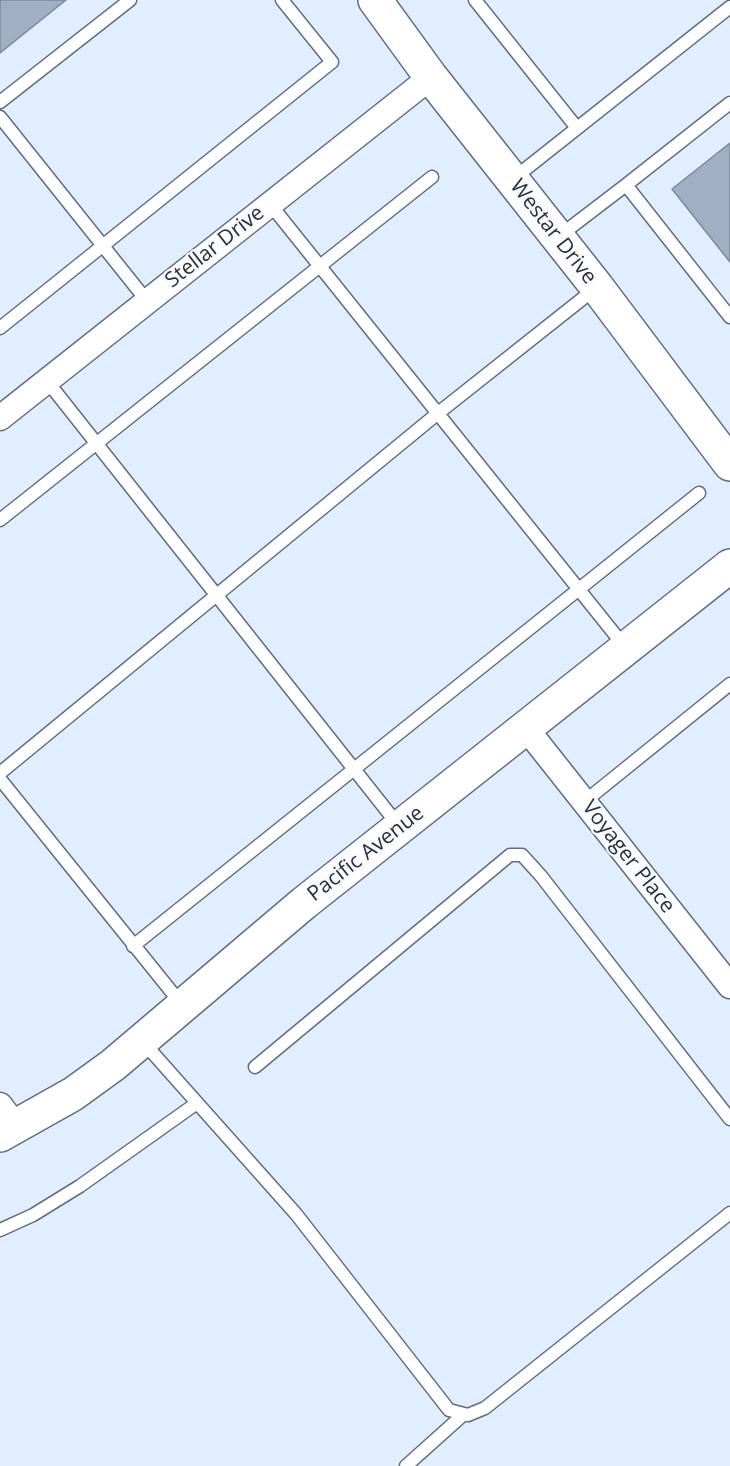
<!DOCTYPE html>
<style>
body{margin:0}
canvas{display:block;background:#e1eeff}
</style>
<canvas width="730" height="1466"></canvas>
<script>
const c = document.querySelector('canvas').getContext('2d');
c.lineJoin = 'round';
function fillPath(path, color) { c.fillStyle = color; c.fill(path, 'evenodd'); }
const shape = rows => new Path2D(rows.map(r => 'M' + r).join(''));
function trace(path, color, width, dash) { c.strokeStyle = color; c.lineWidth = width; c.lineCap = dash ? 'butt' : 'round'; c.setLineDash(dash || []); c.stroke(path); }
function write(font, color, halo, rows, align = 'center') {
  c.font = font + ' "Open Sans",sans-serif'; c.lineWidth = 4.5; c.setLineDash([]); c.textBaseline = 'middle'; c.strokeStyle = halo; c.fillStyle = color; for (const [text, x, y, turn = 0] of rows) {
    c.save(); c.translate(x, y); c.rotate((+turn || 0) * Math.PI / 180); c.textAlign = isNaN(turn) ? turn : align; if (halo) c.strokeText(text, 0, 0); c.fillText(text, 0, 0); c.restore();
  }
}
const building = shape([
 [0,0,66,0,0,53,0,0],
 [730,143,730,262,672,189,730,143]
]);
const lane = shape([
 [475,0,577,128],
 [0,102,130,0],
 [730,103,626,185,730,317],
 [0,117,147,301],
 [513,179,730,7],
 [270,204,625,647],
 [558,237,626,185],
 [0,328,332,62,282,0],
 [47,381,399,826],
 [0,520,432,177],
 [0,773,437,414,596,288],
 [0,779,183,1006],
 [584,802,730,684],
 [133,946,699,493],
 [143,1042,296,1214,449,1410,468,1415,485,1408,730,1213],
 [255,1067,510,855,522,855,541,876,730,1119],
 [0,1230,33,1215,80,1186,197,1103],
 [406,1466,464,1414]
]);
const street = shape([
 [0,418,431,77],
 [525,727,730,986],
 [0,1105,17,1128]
]);
const secondary = shape([
 [375,0,431,77,597,287,730,464],
 [0,1135,73,1094,113,1065,304,903,730,566]
]);
const streetNames = [
 ["Westar Drive",553,232,52],
 ["Stellar Drive",215,247,-38],
 ["Pacific Avenue",366,854,-38],
 ["Voyager Place",628,857,52]
];
fillPath(building, '#a1afc4');
trace(building, '#7c8a9e', 1.5);
trace(lane, '#606d80', 15);
trace(street, '#606d80', 27);
trace(secondary, '#606d80', 36);
trace(lane, '#fff', 12);
trace(street, '#fff', 24);
trace(secondary, '#fff', 33);
write('21px', '#292f37', '#f7fafe', streetNames);
</script>
